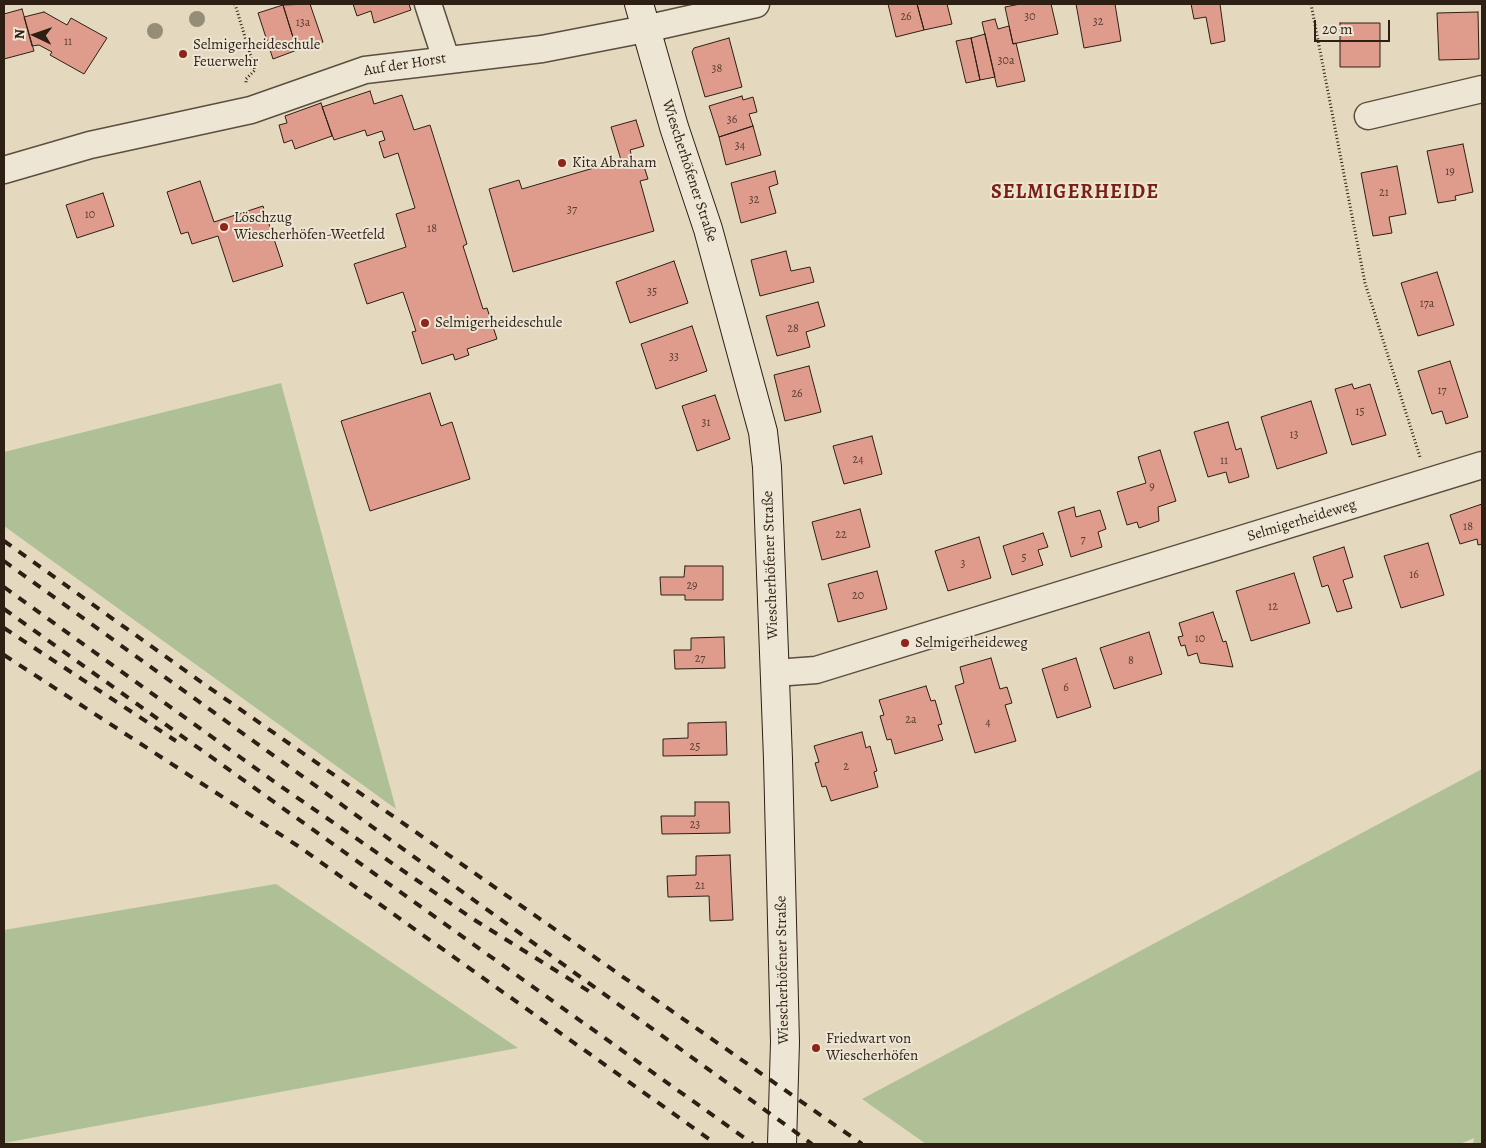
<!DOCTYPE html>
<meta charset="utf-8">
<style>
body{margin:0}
#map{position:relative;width:1486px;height:1148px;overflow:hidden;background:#e4d9be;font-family:Alegreya,serif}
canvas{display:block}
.frame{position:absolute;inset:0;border:5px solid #2e1f14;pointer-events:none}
.north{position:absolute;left:10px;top:10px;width:50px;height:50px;-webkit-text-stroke:4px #ede6d5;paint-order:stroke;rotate:273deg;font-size:14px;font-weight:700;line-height:20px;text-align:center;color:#2e1f14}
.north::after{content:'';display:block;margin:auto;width:18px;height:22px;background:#2e1f14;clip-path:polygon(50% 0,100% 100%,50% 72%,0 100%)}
.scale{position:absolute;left:1314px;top:20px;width:76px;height:22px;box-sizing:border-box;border:2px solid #2e1f14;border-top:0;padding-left:6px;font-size:15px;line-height:18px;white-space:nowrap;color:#2e1f14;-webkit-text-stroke:4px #ede6d5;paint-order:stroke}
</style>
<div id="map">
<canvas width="1486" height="1148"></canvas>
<div class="frame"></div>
<div class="north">N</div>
<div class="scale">20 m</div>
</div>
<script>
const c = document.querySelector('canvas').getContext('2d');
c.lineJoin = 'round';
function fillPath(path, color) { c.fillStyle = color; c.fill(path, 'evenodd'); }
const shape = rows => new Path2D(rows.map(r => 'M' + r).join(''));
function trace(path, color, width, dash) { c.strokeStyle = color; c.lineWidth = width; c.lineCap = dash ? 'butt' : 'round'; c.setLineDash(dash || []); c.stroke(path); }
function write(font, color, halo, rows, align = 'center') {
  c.font = font + ' Alegreya,serif'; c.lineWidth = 4; c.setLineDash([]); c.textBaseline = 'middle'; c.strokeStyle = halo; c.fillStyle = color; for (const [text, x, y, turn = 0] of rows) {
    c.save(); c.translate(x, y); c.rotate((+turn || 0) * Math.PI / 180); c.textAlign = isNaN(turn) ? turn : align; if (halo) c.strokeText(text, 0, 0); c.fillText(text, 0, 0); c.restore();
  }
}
const green = shape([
 [281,383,396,809,4,526,4,452],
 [1482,769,1482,1144,1473,1144,1474,1138,1460,1144,926,1144,862,1099],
 [276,884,518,1048,4,1143,4,930]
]);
const building = shape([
 [310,4,323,42,297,50,283,5,310,4],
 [353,4,409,4,411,10,374,23,371,11,357,16,353,4],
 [888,4,917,4,924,30,896,37,888,4],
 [917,4,947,4,952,24,924,30,917,4],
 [1020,4,1051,4,1058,34,1013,44,1005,7,1020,4],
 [1076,4,1115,4,1121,41,1084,48,1076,4],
 [1191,4,1220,4,1225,41,1211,44,1206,17,1194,19,1191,4],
 [283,5,297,50,273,59,258,13,283,5],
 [22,9,34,51,4,59,4,14,22,9],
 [44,12,67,25,71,18,107,38,84,74,50,55,52,52,39,45,32,46,24,17,44,12],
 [1478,12,1479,59,1439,60,1437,13,1478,12],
 [995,19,998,29,1009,26,1013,44,1016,43,1025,81,997,87,982,22,995,19],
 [1340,23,1380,23,1380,67,1340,67,1340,23],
 [985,34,995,77,980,80,971,38,985,34],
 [729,38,742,87,705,97,692,52,694,48,729,38],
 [971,38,980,80,966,83,956,41,971,38],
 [370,91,374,104,402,95,414,130,430,125,467,244,463,246,483,309,487,308,497,339,467,349,469,355,455,360,453,354,422,364,412,332,416,331,403,292,367,304,354,264,406,247,396,214,415,208,398,153,384,158,379,142,385,140,382,131,367,136,365,130,334,140,322,107,370,91],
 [742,96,743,100,753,97,757,112,749,114,753,126,719,137,709,106,742,96],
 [321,103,332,136,295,149,292,140,284,143,279,125,287,123,285,116,321,103],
 [636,120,644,146,630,150,634,163,642,160,648,179,640,181,654,231,513,272,489,189,519,180,522,189,621,160,611,127,636,120],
 [753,126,761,155,726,165,719,137,753,126],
 [1463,144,1473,192,1455,196,1456,200,1438,203,1427,151,1463,144],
 [1397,166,1406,214,1389,217,1392,233,1373,236,1361,173,1397,166],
 [775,171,778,184,769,187,776,213,741,223,731,183,775,171],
 [200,181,214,222,263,206,283,266,233,282,218,236,192,244,188,232,181,234,167,192,200,181],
 [103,193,114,226,77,238,66,205,103,193],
 [786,251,791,271,810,267,814,282,760,296,751,260,786,251],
 [674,261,688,303,630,323,616,282,674,261],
 [1437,272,1454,325,1418,336,1401,283,1437,272],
 [818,302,825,326,806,332,810,347,777,356,766,316,818,302],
 [692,326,707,371,656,389,641,344,692,326],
 [1450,361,1468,417,1446,424,1442,411,1432,414,1418,371,1450,361],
 [809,366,821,412,785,421,774,375,809,366],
 [1352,384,1354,389,1370,384,1386,435,1352,445,1335,389,1352,384],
 [430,393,441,426,452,422,470,479,370,511,341,421,430,393],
 [715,395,730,439,697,451,682,406,715,395],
 [1311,401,1327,453,1277,469,1261,417,1311,401],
 [1228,422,1236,450,1241,448,1249,477,1229,483,1226,472,1208,477,1194,432,1228,422],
 [872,436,882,474,844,484,833,446,872,436],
 [1160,450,1176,501,1158,507,1159,521,1139,528,1137,522,1127,525,1117,492,1146,483,1138,457,1160,450],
 [1482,504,1482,544,1478,545,1477,539,1460,544,1450,515,1482,504],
 [1074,507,1076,517,1100,510,1106,529,1098,532,1102,547,1071,557,1058,512,1074,507],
 [860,509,870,547,822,560,812,522,860,509],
 [1043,533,1048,547,1038,550,1043,565,1012,575,1003,546,1043,533],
 [979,537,991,578,948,591,935,551,979,537],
 [1428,543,1444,595,1401,608,1384,556,1428,543],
 [1344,547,1353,577,1343,580,1352,608,1337,612,1328,585,1322,587,1313,557,1344,547],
 [685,566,723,566,723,600,685,600,685,595,661,595,660,577,684,577,685,566],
 [877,571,887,609,838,622,828,584,877,571],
 [1294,573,1310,623,1251,641,1236,591,1294,573],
 [1213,612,1223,642,1226,641,1233,667,1200,663,1197,653,1188,656,1185,645,1181,646,1178,637,1183,636,1179,623,1213,612],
 [1149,632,1162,674,1114,689,1100,648,1149,632],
 [724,637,725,668,675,669,674,650,691,650,691,638,724,637],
 [991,658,1000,689,1007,687,1012,703,1005,705,1016,741,975,753,955,686,964,683,960,667,991,658],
 [1076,658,1091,707,1057,718,1042,669,1076,658],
 [926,686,931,701,935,700,942,724,938,725,943,740,895,754,891,739,887,740,880,716,884,715,879,700,926,686],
 [726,722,727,755,663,756,663,739,688,738,688,723,726,722],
 [862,732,866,748,870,746,877,771,874,772,878,787,831,801,826,786,822,787,815,763,819,762,814,746,862,732],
 [695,802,729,802,730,833,662,834,661,816,695,816,695,802],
 [730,855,733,920,710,921,709,896,668,897,667,876,696,875,696,856,730,855]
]);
const path = shape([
 [235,4,255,70,246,79,246,84],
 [1311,4,1365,283,1420,457]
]);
const street = shape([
 [428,4,446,59],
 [1368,116,1482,89],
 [4,170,90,145,251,110,365,70,542,49,645,29,756,4],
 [775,673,816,670,1482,465]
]);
const secondary = shape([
 [639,4,674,127,708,229,763,432,767,467,778,759,785,1042,782,1144]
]);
const rail = shape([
 [4,541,204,684,862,1144],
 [4,561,812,1144],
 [4,587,276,783,473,919,595,995],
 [4,609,753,1144],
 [4,628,176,741],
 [4,655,298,846,716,1144]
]);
const trees = [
 [197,19],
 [155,31]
];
const markers = [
 [183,54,5,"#8f2418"],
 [562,163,5,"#8f2418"],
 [224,227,5,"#8f2418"],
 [425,323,5,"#8f2418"],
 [905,643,5,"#8f2418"],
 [816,1048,5,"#8f2418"]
];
const numberNames = [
 ["26",906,17],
 ["30",1030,17],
 ["32",1098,22],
 ["13a",303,23],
 ["11",68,42],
 ["30a",1006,61],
 ["38",717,69],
 ["36",732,120],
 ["34",740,146],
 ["19",1450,172],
 ["21",1384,193],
 ["32",754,200],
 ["37",572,210],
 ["10",90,215],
 ["18",432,229],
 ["35",652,292],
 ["17a",1427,304],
 ["28",793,329],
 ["33",674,357],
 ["17",1442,391],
 ["26",797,394],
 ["15",1360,412],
 ["31",706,423],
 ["13",1294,435],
 ["24",858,460],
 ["11",1224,461],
 ["9",1152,487],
 ["18",1468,527],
 ["22",841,535],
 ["7",1083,540],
 ["5",1024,558],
 ["3",963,564],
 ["16",1414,575],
 ["29",692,586],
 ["20",858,596],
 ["12",1273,607],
 ["10",1200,639],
 ["27",700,659],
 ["8",1131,661],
 ["6",1066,688],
 ["2a",911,720],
 ["4",988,723],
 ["25",695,747],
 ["2",846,767],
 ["23",695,825],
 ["21",700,886]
];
const poiNames = [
 ["Selmigerheideschule",193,45],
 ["Feuerwehr",193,62],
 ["Kita Abraham",572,163],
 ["Löschzug",234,218],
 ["Wiescherhöfen-Weetfeld",234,235],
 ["Selmigerheideschule",435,323],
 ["Selmigerheideweg",915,643],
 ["Friedwart von",826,1039],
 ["Wiescherhöfen",826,1056]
];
const streetNames = [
 ["Auf der Horst",405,65,-9],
 ["Wiescherhöfener Straße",689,171,72],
 ["Selmigerheideweg",1302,521,-17],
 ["Wiescherhöfener Straße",771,565,-92],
 ["Wiescherhöfener Straße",783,970,-91]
];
const districtNames = [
 ["SELMIGERHEIDE",1075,193]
];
fillPath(green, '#afc096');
fillPath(building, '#df9b8c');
trace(building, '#2e1f14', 1);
trace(street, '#5c4e3e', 29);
trace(secondary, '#2e1f14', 30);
trace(path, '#2e1f14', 3, [1, 2.5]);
trace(street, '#ede6d5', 26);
trace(secondary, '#ede6d5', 28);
trace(rail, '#2e1f14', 4, [9, 9]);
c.fillStyle = '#958d76';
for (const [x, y] of trees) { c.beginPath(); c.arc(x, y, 8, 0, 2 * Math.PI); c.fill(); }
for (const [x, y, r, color] of markers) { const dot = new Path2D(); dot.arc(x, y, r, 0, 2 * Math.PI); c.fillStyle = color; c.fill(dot); trace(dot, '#ede6d5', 2); }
write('12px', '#5a3e32', null, numberNames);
write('15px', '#2e1f14', '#ede6d5', poiNames, 'left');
write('15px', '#2e1f14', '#ede6d5', streetNames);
c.letterSpacing = '1px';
write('bold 20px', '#7a1f14', '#ede6d5', districtNames);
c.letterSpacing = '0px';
</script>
